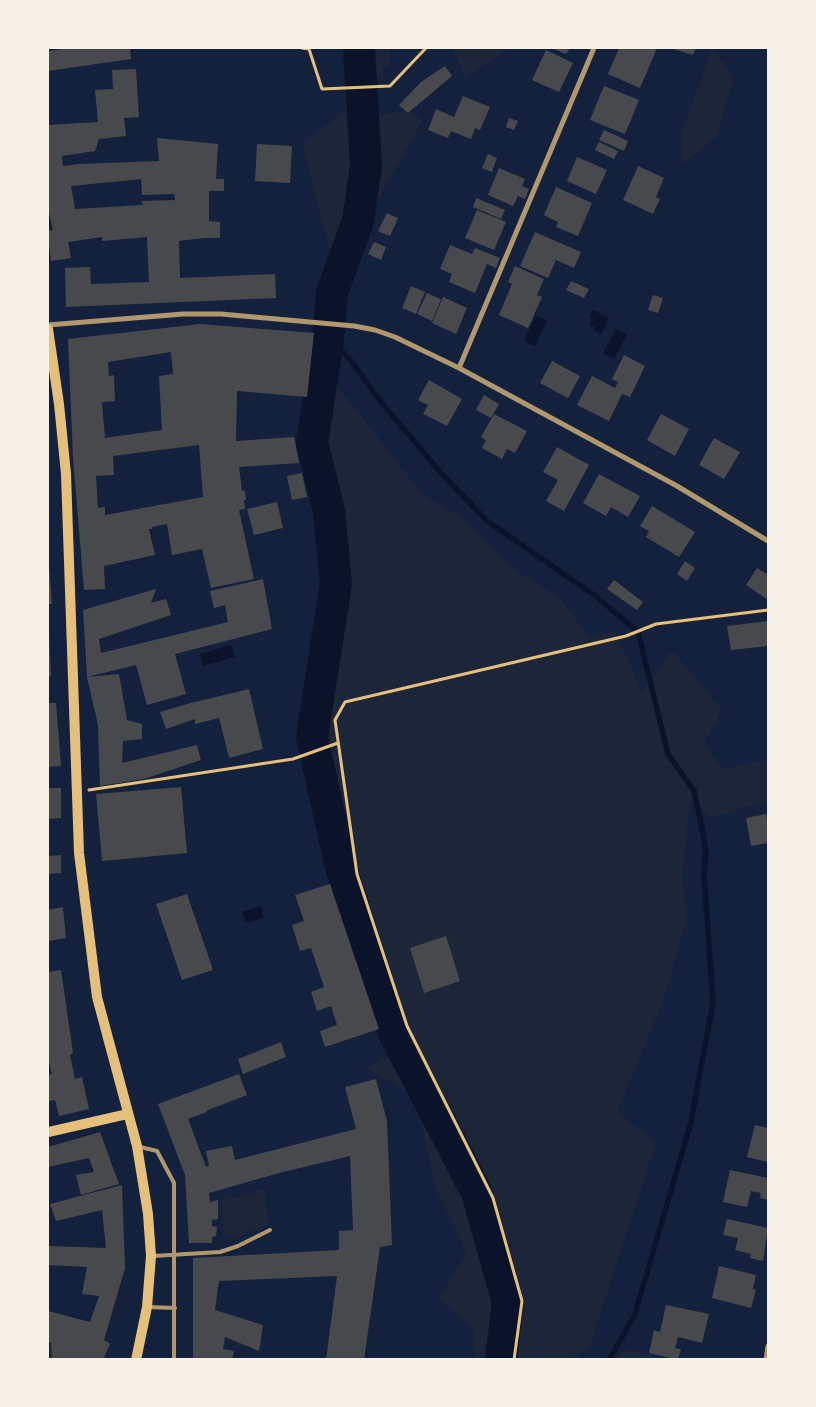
<!DOCTYPE html>
<style>
body{margin:0}
#map{position:relative;width:816px;height:1407px;overflow:hidden;background:#14213d;font-family:"Source Serif 4",serif}
canvas{display:block}
.frame{position:absolute;inset:0;border:49px solid #f6f1e7;pointer-events:none}
</style>
<div id="map">
<canvas width="816" height="1407"></canvas>
<div class="frame"></div>
</div>
<script>
const c = document.querySelector('canvas').getContext('2d');
c.lineJoin = 'round';
function fillPath(path, color) { c.fillStyle = color; c.fill(path, 'evenodd'); }
const shape = rows => new Path2D(rows.map(r => 'M' + r).join(''));
function trace(path, color, width, dash) { c.strokeStyle = color; c.lineWidth = width; c.lineCap = dash ? 'butt' : 'round'; c.setLineDash(dash || []); c.stroke(path); }
const green = shape([
 [348,48,389,48,389,64,372,83,377,116,403,111,423,119,336,275,302,143,345,111],
 [452,48,511,48,465,77],
 [712,48,734,77,716,137,681,165,683,128],
 [331,378,423,495,457,514,516,571,559,597,589,637,615,631,629,661,641,694,672,650,722,710,704,743,723,769,768,760,768,800,710,818,690,797,682,874,687,918,664,999,617,1112,656,1142,589,1349,573,1359,474,1359,475,1330,439,1298,467,1253,437,1192,415,1096,366,1068,396,1051,387,1025,401,1022,355,884,349,856,343,856,322,738,335,639,347,575,322,437],
 [264,1189,269,1225,223,1241,222,1205,220,1200,230,1196,234,1199],
 [627,1350,666,1359,611,1359]
]);
const water = shape([
 [593,310,609,318,602,334,595,331,594,326,591,327,590,322,592,321,590,315],
 [536,315,547,321,535,346,524,341],
 [616,329,627,335,614,359,603,353],
 [231,645,235,657,203,666,200,654],
 [261,906,264,918,245,923,242,912]
]);
const stream = shape([
 [328,339,349,358,381,402,441,473,487,521,597,597,638,632,668,754,694,791,700,818,706,851,704,873,713,1002,691,1122,635,1314,609,1360]
]);
const river = shape([
 [359,48,366,166,358,221,332,292,328,339,312,443,329,511,336,584,312,737,341,867,393,1031,477,1193,508,1303,501,1360]
]);
const building = shape([
 [70,48,130,48,131,59,48,71,48,51],
 [551,48,570,48,566,54],
 [619,48,657,48,640,88,608,74],
 [670,48,696,48,693,55],
 [546,50,573,63,559,92,532,80],
 [445,66,452,76,408,113,399,105,421,82],
 [136,69,139,117,124,118,126,136,99,139,95,151,62,156,63,166,80,164,159,161,157,138,218,144,216,179,224,179,224,191,209,191,209,221,220,222,220,238,204,238,179,241,180,278,275,274,276,298,66,307,65,268,90,267,91,284,149,282,147,237,102,241,102,237,68,242,71,258,51,261,48,237,48,231,53,230,48,209,48,125,98,122,95,90,113,89,112,70],
 [141,179,142,195,174,194,175,200,142,201,143,205,75,209,71,186],
 [604,86,639,100,625,134,590,120],
 [463,96,490,107,480,130,475,128,471,139,451,131,448,138,428,130,436,109,454,117],
 [509,118,518,121,514,130,506,127],
 [604,130,628,141,624,151,599,140],
 [599,142,618,151,614,159,595,150],
 [257,144,292,146,290,183,255,181],
 [488,154,497,158,492,172,482,168],
 [577,157,607,170,596,194,567,181],
 [638,166,664,178,656,197,660,199,653,214,623,200],
 [499,168,525,179,522,186,529,189,525,199,518,196,513,206,488,195],
 [556,187,592,203,578,236,556,227,558,222,544,215],
 [476,198,505,210,501,219,473,207],
 [477,210,506,222,494,250,465,238],
 [387,213,398,218,390,236,378,231],
 [535,232,581,252,574,268,556,260,548,278,520,266],
 [374,242,386,247,381,260,368,254],
 [450,245,472,254,475,248,500,258,496,268,487,264,475,293,449,282,452,274,440,269],
 [515,266,544,279,537,295,542,297,528,328,499,315,512,284,508,282],
 [571,281,589,289,584,298,566,290],
 [411,286,425,292,416,314,402,308],
 [427,293,441,299,432,321,417,314],
 [653,295,663,298,658,313,648,310],
 [443,297,467,308,456,334,432,323],
 [200,324,314,333,307,397,237,391,236,441,294,437,299,463,239,467,242,491,245,491,246,500,244,500,245,509,239,510,254,579,211,588,202,549,172,555,167,524,152,527,152,529,149,529,155,555,104,566,105,589,84,590,73,458,68,339],
 [171,352,173,374,159,376,162,430,105,438,102,402,115,401,114,375,109,376,108,362],
 [199,445,203,497,105,515,105,507,98,508,96,476,114,475,113,456],
 [624,355,645,366,630,397,622,394,609,421,577,405,592,376,615,388,618,382,612,379],
 [552,361,580,376,568,398,540,383],
 [429,380,462,399,447,426,423,414,428,405,418,400],
 [484,395,499,404,491,418,476,410],
 [494,414,527,431,515,453,507,449,502,459,482,448,486,440,481,437],
 [661,414,689,429,675,456,647,440],
 [714,438,740,452,724,479,699,465],
 [557,447,589,465,564,511,546,501,558,480,543,472],
 [302,473,307,497,292,500,287,476],
 [599,474,640,496,628,517,611,507,606,516,583,503],
 [277,502,283,528,254,535,247,509],
 [652,506,695,532,679,557,646,537,649,531,640,526],
 [685,561,695,568,687,581,677,574],
 [48,564,49,564,52,604,48,604],
 [757,568,767,574,768,572,768,600,746,585],
 [263,579,272,629,175,654,186,694,147,705,136,665,87,677,83,610,156,589,151,603,166,599,171,615,99,639,101,653,228,622,225,605,214,608,210,591],
 [614,580,643,602,637,610,607,589],
 [768,621,768,646,731,650,727,626],
 [48,633,49,633,51,676,48,677],
 [119,674,127,720,142,724,142,739,123,741,122,763,197,745,201,760,144,779,100,786,98,725,87,677],
 [249,689,263,749,229,758,219,718,195,724,195,719,166,729,160,712,191,703],
 [48,703,56,703,61,766,48,767],
 [181,787,187,853,102,861,96,794],
 [48,788,61,788,61,818,48,819],
 [766,814,767,819,768,819,768,843,751,846,746,818],
 [61,855,61,873,48,874,48,856],
 [330,884,379,1029,325,1047,320,1031,337,1025,331,1006,317,1011,311,992,324,987,311,948,300,951,292,925,304,921,295,895],
 [187,894,213,970,182,980,156,904],
 [63,907,66,938,48,941,48,910],
 [446,936,460,981,424,993,410,948],
 [61,970,73,1053,70,1055,75,1079,82,1077,89,1109,59,1116,55,1100,48,1101,48,1075,52,1074,48,1058,48,972],
 [281,1042,286,1057,243,1074,238,1059],
 [239,1074,247,1095,206,1111,207,1112,188,1119,206,1167,209,1166,206,1151,232,1146,235,1160,356,1129,345,1087,376,1079,387,1121,392,1245,380,1247,364,1360,326,1360,337,1276,219,1281,215,1310,263,1325,259,1351,225,1337,223,1349,234,1351,232,1360,193,1360,193,1258,339,1250,339,1231,353,1230,350,1156,279,1173,209,1193,210,1202,218,1200,218,1219,212,1220,212,1226,217,1227,216,1236,212,1237,212,1243,189,1243,185,1175,158,1104],
 [755,1125,768,1128,768,1162,747,1157],
 [100,1132,119,1184,81,1195,76,1175,94,1172,89,1158,48,1167,48,1147],
 [730,1170,768,1178,768,1200,760,1198,761,1193,751,1191,747,1207,723,1202],
 [122,1185,125,1268,104,1340,110,1344,103,1360,52,1360,51,1343,48,1342,48,1311,90,1322,99,1296,82,1294,87,1267,48,1265,48,1246,106,1248,102,1210,56,1221,50,1204],
 [727,1219,768,1228,763,1261,750,1258,751,1254,735,1250,738,1238,723,1235],
 [719,1266,756,1275,753,1289,756,1290,751,1308,712,1298],
 [666,1305,709,1314,702,1343,678,1337,675,1348,681,1349,678,1360,649,1353,654,1330,660,1332]
]);
const path = shape([
 [302,48,309,49,322,89,390,86,426,48],
 [89,790,293,759,338,743],
 [514,1360,522,1301,493,1198,407,1026,357,874,335,720,345,702,626,636,656,624,768,610]
]);
const service = shape([
 [140,1147,157,1151,174,1183,174,1360],
 [153,1256,220,1252,238,1246,270,1230],
 [147,1307,175,1308]
]);
const minor = shape([
 [48,325,183,314,221,314,354,326,375,330,395,337,459,368,677,486,768,541],
 [459,368,594,48],
 [766,1360,768,1346]
]);
const secondary = shape([
 [48,329,59,404,66,474,79,853,97,997,137,1146,148,1214,151,1256,147,1307,136,1360],
 [48,1132,127,1114]
]);
fillPath(green, '#1d2539');
fillPath(water, '#0b132b');
trace(stream, '#0b132b', 5.5);
trace(river, '#0b132b', 32);
fillPath(building, '#48494c');
trace(path, '#e5c07b', 3);
trace(service, '#b1986c', 4);
trace(minor, '#b1986c', 5);
trace(secondary, '#e5c07b', 10);
</script>
